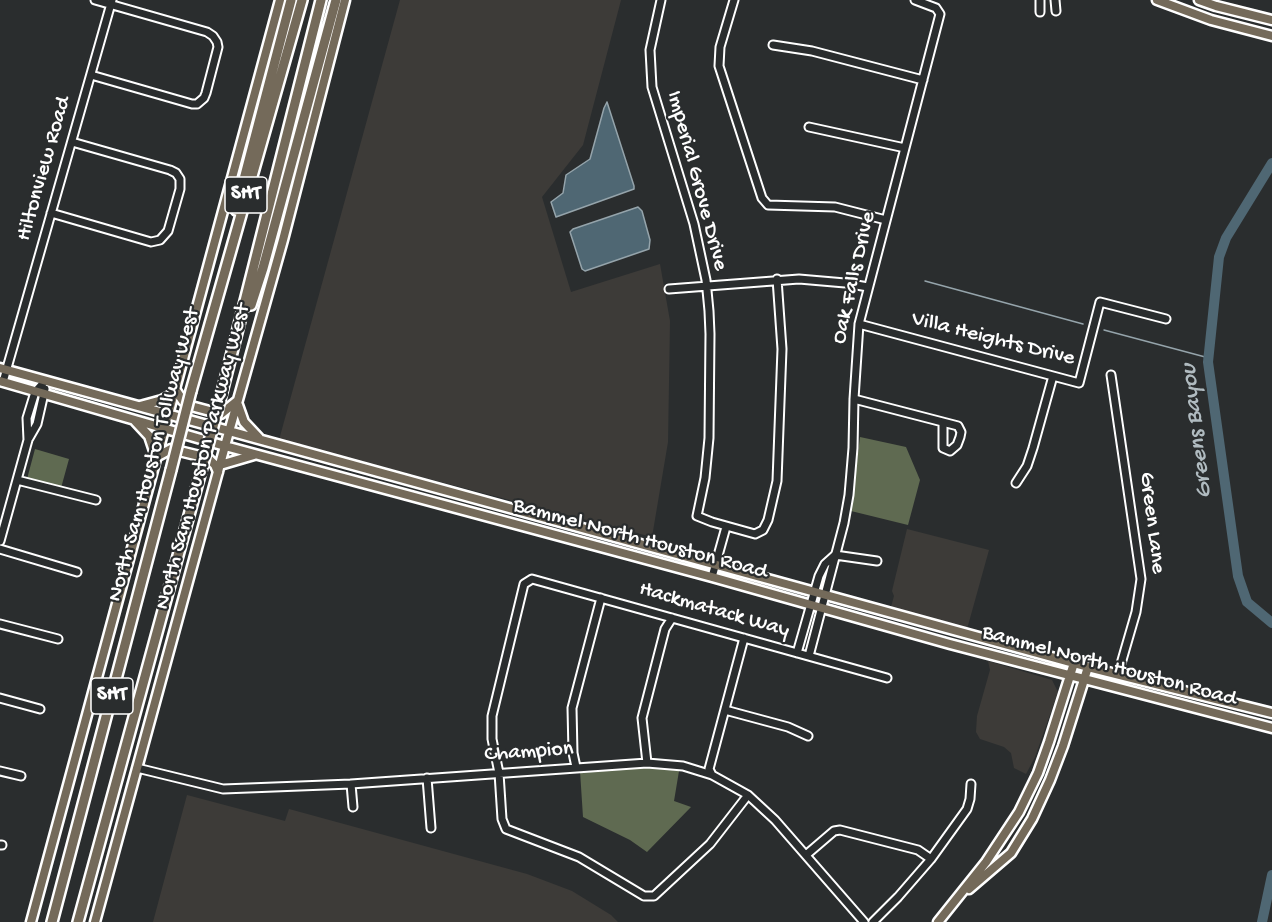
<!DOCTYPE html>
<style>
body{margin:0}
canvas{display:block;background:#2a2d2e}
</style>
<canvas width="1272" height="922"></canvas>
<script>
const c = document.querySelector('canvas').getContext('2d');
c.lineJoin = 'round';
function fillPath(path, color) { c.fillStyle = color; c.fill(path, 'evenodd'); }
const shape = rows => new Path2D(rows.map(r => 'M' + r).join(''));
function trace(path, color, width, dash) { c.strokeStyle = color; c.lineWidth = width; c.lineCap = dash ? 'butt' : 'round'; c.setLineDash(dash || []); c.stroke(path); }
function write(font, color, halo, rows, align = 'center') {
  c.font = font + ' "Gochi Hand",sans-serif'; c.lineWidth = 4.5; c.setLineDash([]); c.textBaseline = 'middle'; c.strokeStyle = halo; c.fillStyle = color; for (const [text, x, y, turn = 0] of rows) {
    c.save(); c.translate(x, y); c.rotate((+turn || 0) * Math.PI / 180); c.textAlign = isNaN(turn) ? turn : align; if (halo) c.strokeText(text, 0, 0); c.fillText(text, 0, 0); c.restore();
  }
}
const built = shape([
 [400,0,621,0,583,145,542,197,571,292,660,264,670,321,668,442,652,537,279,440],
 [907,529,989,550,967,629,891,607,894,596,892,591],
 [988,661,1052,680,1058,692,1035,757,1026,774,1014,768,1011,753,1004,747,980,739,976,732,977,716,990,670],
 [187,795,285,821,289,809,527,874,572,891,611,915,618,922,153,922]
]);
const green = shape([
 [860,437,906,447,920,480,908,525,851,511],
 [35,449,69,459,61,488,27,479],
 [653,767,679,771,674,801,691,807,647,852,630,840,583,817,580,771]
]);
const water = shape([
 [607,102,634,186,634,189,556,217,551,202,563,193,566,175,590,159,604,108,607,102],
 [638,207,642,211,650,240,649,249,585,271,582,269,570,232,573,229,638,207]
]);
const stream = shape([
 [925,281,1083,324],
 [1104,330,1209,358]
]);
const river = shape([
 [1272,163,1226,238,1219,257,1208,362,1238,576,1247,602,1272,623],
 [1262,922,1272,875]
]);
const minor = shape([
 [661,0,650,50,652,87,694,224,706,280,709,311,710,334,709,438,705,478,697,516,712,522,755,534,763,530,768,520,777,481,782,349,777,279],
 [734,0,720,47,719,66,762,198,768,205,835,207,886,220],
 [1040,0,1040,12],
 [1055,0,1056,11],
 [773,45,812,51,923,80],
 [91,75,192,104,197,104,204,98,206,93,218,47,217,42,213,36,207,32,95,0],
 [809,127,905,148],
 [51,213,151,242,160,240,168,231,180,189,180,179,176,173,170,170,72,142],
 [669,289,799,279,845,283,868,287],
 [859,324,1079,383,1100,302,1166,319],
 [1111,375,1141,579,1136,612,1118,674],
 [3,382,112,0],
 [854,399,958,426,961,432,960,437,957,445,950,451,943,448,943,424],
 [29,438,37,424,45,389],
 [17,480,96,500],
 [1016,483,1027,466,1033,448,1053,376],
 [0,541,28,440,27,418,35,392,45,381],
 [0,549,77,572],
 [835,555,877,561],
 [712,577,726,527],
 [0,624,58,639],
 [797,653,819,576,825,564,835,555],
 [809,656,844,523,849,495,853,448,854,399,859,324,940,14,936,8,915,0],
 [0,698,40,709],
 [725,710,788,727,808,736],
 [647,763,642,718,665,629,672,618],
 [576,767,573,753,572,708,601,598],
 [137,768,223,789,351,784,647,763,683,766,712,775,748,795,775,820,864,922],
 [0,771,21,776],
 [712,775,709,769,744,638],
 [427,778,431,828],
 [351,784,353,807],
 [748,795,710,844,654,896,644,896,579,857,506,829,502,819,499,773,492,739,492,716,524,584,532,579,887,678],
 [0,845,2,845],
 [806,855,834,831,840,830,918,850,931,859],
 [873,922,898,897,931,859,967,809,970,799,971,784]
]);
const major = shape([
 [1157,0,1211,20,1272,36],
 [1199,0,1216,6,1272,20],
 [0,368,1088,667,1272,713],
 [0,381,225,446,712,577,950,644,1272,728],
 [175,389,183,401,191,406,221,414,237,401],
 [238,405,244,422,259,438],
 [140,406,162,400,173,394],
 [135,421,149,436,156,457,171,449,208,458,215,465,218,472],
 [220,465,254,455],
 [969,889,1011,853,1032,819,1050,780,1063,746,1088,667],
 [31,922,280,0],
 [95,922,225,446,283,240,345,0],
 [938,922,986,862,1019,812,1038,773,1049,742,1074,663]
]);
const highway = shape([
 [236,210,291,0],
 [251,305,263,268,336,0],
 [191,391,302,0],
 [220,400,321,0],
 [52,922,171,470],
 [78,922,200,475]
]);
const highwayBridge = shape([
 [171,470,191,391],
 [200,475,220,400]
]);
const shields = [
 [246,195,42],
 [112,696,42]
];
const shieldNames = [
 ["SHT",246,195],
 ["SHT",112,696]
];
const streetNames = [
 ["Hiltonview Road",45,169,-74],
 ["Imperial Grove Drive",696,181,75],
 ["Oak Falls Drive",855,278,-77],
 ["Villa Heights Drive",993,340,14],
 ["North Sam Houston Tollway West",155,455,-75],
 ["North Sam Houston Parkway West",204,457,-75],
 ["Green Lane",1151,523,83],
 ["Bammel North Houston Road",640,540,15],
 ["Hackmatack Way",714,611,16],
 ["Bammel North Houston Road",1109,667,15],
 ["Champion",529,753,-4]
];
const waterNames = [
 ["Greens Bayou",1198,431,-97]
];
fillPath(built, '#3d3b38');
fillPath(green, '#5f6a51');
fillPath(water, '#4f6773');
trace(water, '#95a4ab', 1.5);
trace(stream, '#95a4ab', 1.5);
trace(river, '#4f6773', 10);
trace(minor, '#fff', 11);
trace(major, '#fff', 13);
trace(highway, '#fff', 14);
trace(minor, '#2a2d2e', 7);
trace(major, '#746a5a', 8);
trace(highway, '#746a5a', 9);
trace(highwayBridge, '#fff', 14, []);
trace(highwayBridge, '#746a5a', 9);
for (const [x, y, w] of shields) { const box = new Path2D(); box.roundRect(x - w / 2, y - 18, w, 36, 4.5); c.fillStyle = '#2a2d2e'; c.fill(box); trace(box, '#fff', 1.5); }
write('bold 21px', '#fff', null, shieldNames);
write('22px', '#fff', '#2a2d2e', streetNames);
write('italic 24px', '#b0bbc0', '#2a2d2e', waterNames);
</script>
